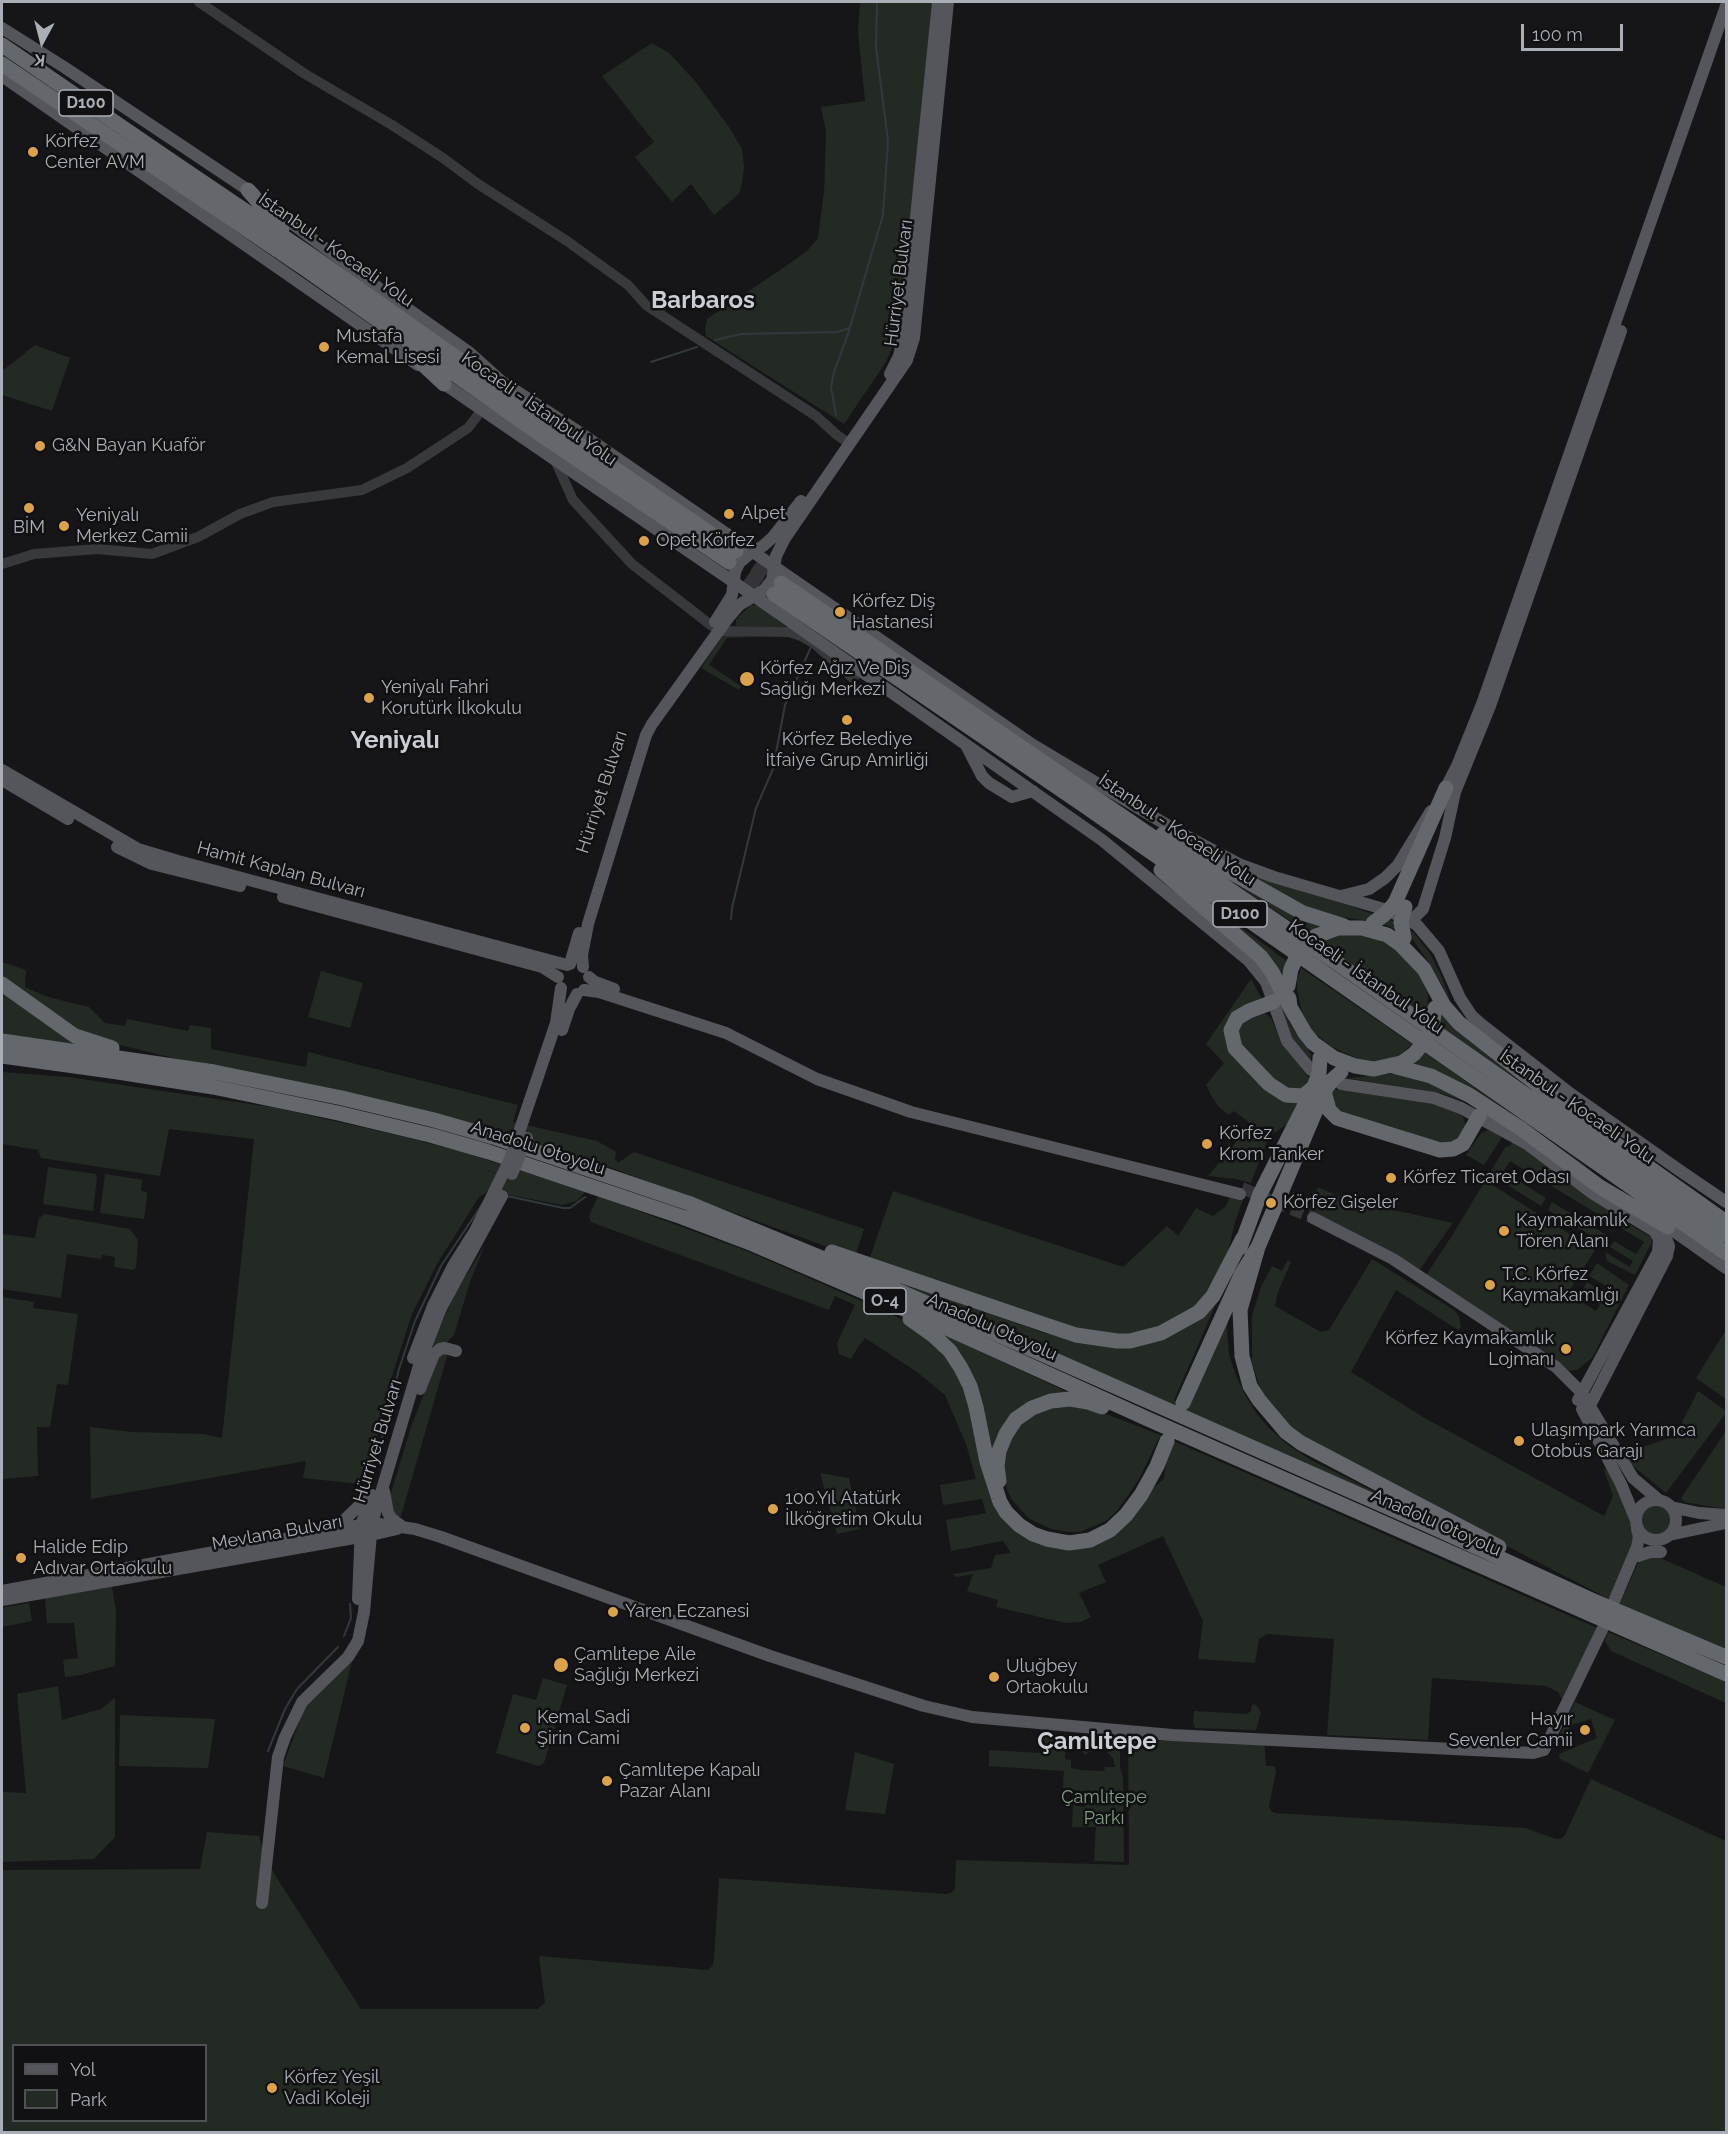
<!DOCTYPE html>
<meta charset="utf-8">
<style>
body{margin:0}
#map{position:relative;width:1728px;height:2134px;overflow:hidden;background:#161618;font-family:Raleway,sans-serif}
canvas{display:block}
.frame{position:absolute;inset:0;border:3px solid #aaaeb6;pointer-events:none}
.legend{position:absolute;left:12px;top:2044px;width:195px;height:78px;box-sizing:border-box;background:#111113;border:2px solid #4e5054;margin:0;padding:8px 10px;list-style:none;font-size:18px;color:#aaaeb6}
.legend li{display:flex;align-items:center;gap:12px;height:30px}
.legend b{width:30px;border:2px solid #4e5054}
.north{position:absolute;left:12px;top:12px;width:60px;height:60px;-webkit-text-stroke:4px #111113;paint-order:stroke;rotate:187deg;font-size:16px;font-weight:700;line-height:24px;text-align:center;color:#aaaeb6}
.north::after{content:'';display:block;margin:auto;width:21px;height:27px;background:#aaaeb6;clip-path:polygon(50% 0,100% 100%,50% 72%,0 100%)}
.scale{position:absolute;left:1521px;top:24px;width:102px;height:27px;box-sizing:border-box;border:3px solid #aaaeb6;border-top:0;padding-left:8px;font-size:18px;line-height:21px;white-space:nowrap;color:#aaaeb6;-webkit-text-stroke:4px #111113;paint-order:stroke}
</style>
<div id="map">
<canvas width="1728" height="2134"></canvas>
<div class="frame"></div>
<ul class="legend">
<li><b style="height:8px;background:#54565b"></b>Yol</li>
<li><b style="height:16px;background:#232a23"></b>Park</li>
</ul>
<div class="north">K</div>
<div class="scale">100 m</div>
</div>
<script>
const c = document.querySelector('canvas').getContext('2d');
c.lineJoin = 'round';
function fillPath(path, color) { c.fillStyle = color; c.fill(path, 'evenodd'); }
const shape = rows => new Path2D(rows.map(r => 'M' + r).join(''));
function trace(path, color, width, dash) { c.strokeStyle = color; c.lineWidth = width; c.lineCap = dash ? 'butt' : 'round'; c.setLineDash(dash || []); c.stroke(path); }
function write(font, color, halo, rows, align = 'center') {
  c.font = font + ' Raleway,sans-serif'; c.lineWidth = 5; c.setLineDash([]); c.textBaseline = 'middle'; c.strokeStyle = halo; c.fillStyle = color; for (const [text, x, y, turn = 0] of rows) {
    c.save(); c.translate(x, y); c.rotate((+turn || 0) * Math.PI / 180); c.textAlign = isNaN(turn) ? turn : align; if (halo) c.strokeText(text, 0, 0); c.fillText(text, 0, 0); c.restore();
  }
}
const green = shape([
 [860,2,932,2,899,331,886,362,844,424,706,336,705,328,707,319,786,266,807,251,818,238,824,192,826,132,821,107,865,101,858,32],
 [652,43,669,53,695,81,729,127,742,149,744,167,742,183,739,194,714,215,691,184,672,202,635,157,654,142,602,76],
 [35,345,70,358,52,411,2,395,2,371],
 [751,605,758,605,786,627,736,626,736,619],
 [724,634,755,637,727,638,709,665,741,686,739,690,701,668],
 [1177,831,1241,867,1398,923,1414,933,1429,952,1441,975,1451,1002,1430,964,1413,940,1389,926,1357,919,1334,916,1296,904],
 [1192,854,1321,926,1308,933],
 [1185,886,1288,962,1283,986],
 [1337,934,1361,934,1393,946,1416,970,1426,988,1428,996,1427,1017,1319,942],
 [2,962,26,970,25,987,48,997,89,1007,105,1023,125,1026,127,1019,188,1031,190,1025,211,1028,211,1049,306,1067,308,1052,518,1105,513,1122,597,1141,616,1152,615,1159,618,1163,634,1152,864,1229,855,1257,606,1166,413,1108,334,1089,178,1059,103,1041,83,1034,2,978],
 [1301,968,1412,1044,1399,1056,1381,1062,1358,1059,1332,1047,1313,1032,1302,1013,1297,989,1297,979],
 [321,971,363,983,350,1028,308,1017],
 [1251,979,1263,1001,1239,1013,1231,1049,1302,1099,1289,1123,1269,1136,1251,1183,1236,1179,1208,1176,1251,1124,1234,1111,1229,1115,1219,1107,1211,1095,1206,1085,1224,1063,1206,1044],
 [1276,988,1290,1024,1311,1054,1311,1066,1298,1049,1285,1025],
 [2,989,83,1046,2,1034],
 [1441,1009,1548,1101,1439,1025],
 [1263,1012,1271,1018,1281,1041,1309,1078,1309,1082,1305,1090,1284,1090,1241,1050,1236,1026,1239,1021],
 [1424,1052,1580,1162,1627,1200,1408,1066],
 [2,1072,68,1077,277,1108,405,1137,469,1154,585,1192,576,1201,562,1205,489,1191,479,1197,437,1264,412,1314,393,1373,375,1446,359,1484,303,1478,306,1461,91,1499,90,1427,132,1432,204,1434,222,1438,254,1139,169,1129,160,1176,41,1158,38,1150,2,1144],
 [1403,1073,1411,1073,1472,1104,1441,1093,1346,1078],
 [1333,1089,1434,1104,1456,1112,1462,1116,1465,1122,1465,1128,1458,1140,1444,1143,1339,1114,1331,1099],
 [1488,1130,1501,1135,1501,1139,1484,1165,1466,1155,1481,1133],
 [1513,1142,1520,1143,1630,1221,1629,1224,1651,1237,1652,1242,1635,1275,1607,1261,1605,1252,1630,1267,1633,1261,1610,1247,1614,1241,1636,1254,1644,1242,1510,1161,1494,1186,1595,1250,1568,1293,1596,1311,1600,1305,1581,1293,1587,1282,1605,1293,1609,1288,1589,1276,1597,1263,1629,1285,1592,1358,1577,1370,1567,1371,1425,1277,1453,1234,1506,1146,1508,1147],
 [48,1167,96,1174,97,1177,93,1211,43,1204],
 [105,1174,142,1180,141,1191,147,1192,147,1196,144,1219,100,1213],
 [1509,1175,1546,1198,1541,1206,1504,1183],
 [1318,1187,1347,1200,1453,1223,1418,1272,1308,1212],
 [893,1191,1123,1267,1167,1226,1178,1236,1196,1208,1213,1216,1226,1206,1230,1196,1243,1200,1235,1222,1227,1256,1215,1282,1194,1308,1180,1317,1144,1332,1114,1336,1087,1332,869,1260],
 [598,1196,747,1251,889,1313,913,1326,957,1367,1002,1515,1083,1545,1164,1479,1169,1442,1159,1438,1139,1479,1117,1511,1106,1521,1080,1532,1069,1532,1051,1529,1028,1518,1013,1501,1007,1490,1004,1477,1002,1467,1010,1436,1027,1418,1056,1406,1085,1408,1104,1413,1160,1435,1597,1628,1562,1699,1558,1692,1546,1686,1432,1678,1428,1740,1327,1735,1334,1639,1267,1634,1259,1639,1255,1663,1198,1659,1203,1621,1163,1536,1098,1565,1106,1582,1079,1593,1091,1617,1081,1622,1066,1623,996,1607,998,1600,967,1591,973,1574,956,1577,953,1574,991,1568,995,1555,1011,1553,1003,1541,951,1551,946,1520,986,1513,982,1499,943,1505,940,1485,976,1479,966,1444,945,1395,917,1372,865,1338,858,1347,851,1359,839,1354,837,1343,855,1305,835,1296,829,1310,591,1222,589,1216],
 [1552,1202,1608,1236,1603,1243,1548,1210],
 [45,1214,130,1229,138,1240,136,1268,133,1270,114,1267,115,1257,102,1255,101,1259,67,1254,61,1298,2,1289,2,1234,35,1238,39,1218],
 [485,1245,470,1282,454,1335,447,1342,431,1348,453,1297],
 [1372,1259,1454,1310,1459,1316,1461,1327,1458,1330,1396,1290,1351,1372,1423,1417,1604,1516,1613,1496,1604,1470,1607,1469,1611,1472,1633,1526,1635,1538,1610,1597,1621,1601,1638,1563,1642,1559,1658,1557,1726,1587,1726,1651,1607,1598,1299,1438,1263,1396,1252,1364,1252,1316,1261,1287,1272,1266,1282,1271,1288,1260,1291,1262,1278,1292,1275,1306,1321,1332,1329,1330],
 [882,1275,1041,1332,1075,1341,1171,1335,1185,1328,1215,1306,1174,1400,1185,1405,1228,1317,1227,1331,1229,1354,1236,1376,1245,1395,1256,1413,1270,1429,1288,1445,1311,1460,1411,1510],
 [2,1297,34,1302,33,1308,78,1314,68,1385,57,1384,50,1427,37,1427,38,1476,2,1479],
 [1726,1330,1726,1399,1696,1378],
 [936,1331,1078,1397,1033,1403,992,1461,981,1411],
 [440,1353,448,1353,401,1516,399,1517,394,1515,390,1496,411,1427],
 [1698,1391,1726,1411,1726,1413,1666,1493,1628,1462,1622,1454,1675,1436],
 [1726,1431,1726,1509,1684,1502,1681,1498],
 [820,1473,849,1478,860,1529,837,1534],
 '1640 1520a16 16 0 1 1 32 0a16 16 0 1 1-32 0Z',
 [112,1587,116,1611,115,1666,80,1675,65,1677,63,1660,78,1658,74,1623,47,1623,45,1598],
 [29,1603,32,1621,2,1627,2,1608],
 [1608,1632,1726,1682,1726,1703,1611,1651,1605,1641],
 [352,1661,324,1778,283,1766,305,1706],
 [543,1678,567,1685,544,1763,539,1766,496,1753,513,1694,536,1700],
 [58,1686,62,1720,101,1709,115,1698,115,1837,94,1859,2,1862,2,1792,26,1793,17,1694],
 [1575,1702,1615,1720,1588,1773,1560,1759,1559,1754,1597,1738,1591,1719,1574,1724,1556,1742],
 [1252,1704,1256,1705,1261,1712,1256,1730,1195,1728,1193,1722,1194,1711,1247,1714,1251,1711],
 [120,1715,215,1719,208,1768,119,1766],
 [1128,1732,1264,1740,1266,1766,1275,1766,1276,1772,1269,1806,1271,1811,1275,1813,1525,1828,1556,1839,1561,1839,1565,1835,1591,1779,1726,1841,1726,2132,2,2132,2,1870,200,1869,207,1832,259,1836,266,1861,361,2009,537,2009,545,2003,539,1956,708,1970,713,1965,714,1958,719,1878,946,1894,951,1893,955,1889,956,1860,1129,1865],
 [14,2046,206,2046,206,2120,14,2120],
 [1042,1733,1066,1734,1065,1759,1071,1760,1071,1768,1082,1770,1104,1771,1105,1767,1115,1767,1113,1758,1107,1752,1120,1746,1120,1767,1123,1777,1124,1862,1094,1861,1096,1827,1072,1827,1073,1805,1084,1807,1085,1792,1063,1788,1064,1771,989,1766,989,1750,1041,1753],
 [1074,1735,1121,1738,1121,1742,1104,1750,1094,1749,1085,1755,1074,1740],
 [855,1752,894,1764,885,1814,845,1810]
]);
const stream = shape([
 [715,340,741,334,837,332,850,328],
 [651,362,697,347],
 [836,415,831,387,834,372,848,334,883,215,888,141,876,47,877,2],
 [731,919,732,908,756,808,773,769,785,705,811,647],
 [507,1196,563,1208,570,1208,585,1197],
 [380,1446,399,1369,415,1321,441,1266,485,1200],
 [344,1636,351,1618,350,1604],
 [268,1751,285,1709,297,1689,338,1647]
]);
const majorTunnel = shape([
 [1242,1188,1313,1218]
]);
const highwayTunnel = shape([
 [736,551,781,583],
 [729,562,774,594]
]);
const minor = shape([
 [199,2,305,74,392,125,443,158,478,184,567,241,628,285,646,305,816,416,837,435,850,444],
 [555,460,573,500,632,564,712,626,719,631,789,632,801,636,815,644,853,678,860,670],
 [2,564,34,554,97,549,152,554,198,537,240,514,273,502,362,490,407,468,468,428,481,411]
]);
const major = shape([
 [2,28,64,67,254,194],
 [2,76,418,365],
 [267,205,380,289,470,353,501,381,579,432,1033,745,1177,831,1241,865,1274,877,1387,910,1417,925,1439,951,1460,998,1472,1016,1481,1024,1571,1094,1679,1170,1726,1202],
 [890,374,899,356,904,334,938,2],
 [437,379,754,596,764,590,772,580,776,556,785,538,907,360,914,338,948,2],
 [715,622,732,595,735,572,739,563,753,551,763,546,773,537,801,501],
 [967,747,982,776,989,783,1012,797,1033,791],
 [2,770,138,849,178,861,567,965],
 [2,780,68,819],
 [1442,795,1457,766,1482,704,1726,6],
 [117,847,152,864,240,886],
 [1341,896,1369,889,1385,878,1398,865,1431,811],
 [283,897,542,967,558,977],
 [1411,921,1423,909,1445,838,1455,792,1490,706,1621,331],
 [570,964,579,933],
 [583,967,582,955,588,924,646,735,652,724,728,618,739,605,754,596,1102,840,1248,960,1266,982,1287,1041,1311,1070],
 [589,977,595,982,614,989],
 [584,990,599,992,726,1033,817,1079,911,1112,1240,1194],
 [1341,1084,1434,1098,1461,1108,1527,1144,1592,1193,1666,1238,1669,1246,1667,1256,1585,1415],
 [1313,1218,1393,1259,1556,1367,1582,1393,1633,1478,1659,1500],
 [1668,1227,1726,1268],
 [413,1358,433,1306],
 [420,1389,434,1354,440,1349,445,1348,456,1351],
 [1578,1400,1658,1252,1659,1239,1653,1229],
 [1582,1409,1621,1484,1635,1518],
 [384,1491,388,1513,392,1519,403,1527],
 '1636 1520a20 20 0 1 1 40 0a20 20 0 1 1-40 0Z',
 [1671,1507,1699,1513,1726,1515],
 [334,1530,369,1496],
 [1669,1535,1726,1523],
 [1638,1556,1650,1552,1661,1552],
 [2,1591,372,1523,415,1529,441,1537,770,1656,924,1706,972,1717,1172,1735,1533,1753,1544,1750,1602,1630],
 [358,1599,361,1525,372,1495],
 [1615,1599,1637,1547,1639,1537,1637,1529],
 [2,1600,371,1535,397,1529],
 [262,1903,278,1757,285,1737,302,1702,348,1657,358,1641,364,1612,372,1523,421,1359,441,1308]
]);
const highway = shape([
 [2,64,304,268,534,430,729,562],
 [170,160,312,256,596,456,736,551],
 [248,190,282,229],
 [414,356,444,384],
 [781,583,1337,963,1726,1235],
 [774,594,1085,806,1726,1253],
 [1163,834,1303,913,1344,926],
 [1161,870,1261,957,1272,972,1290,1007],
 [1395,903,1446,788],
 [1316,936,1338,928,1362,928,1387,935,1400,944,1424,969,1444,1006,1459,1023,1585,1122,1726,1222],
 [2,984,75,1036,112,1048],
 [1289,998,1290,1007,1305,1033,1313,1043,1334,1058,1355,1066,1374,1069,1401,1063],
 [1273,1002,1249,1011,1237,1018,1231,1030,1235,1048,1269,1084,1286,1095,1303,1096,1314,1087],
 [2,1041,214,1072,342,1098,434,1120,493,1137,688,1203,870,1278,1430,1526,1596,1602,1726,1657],
 [2,1056,118,1072,213,1087,338,1113,430,1135,489,1152,682,1217,753,1244,909,1311,1150,1420,1726,1674],
 [1393,1066,1431,1076,1469,1095,1520,1128,1600,1187,1668,1227],
 [1324,1091,1329,1110,1337,1118,1440,1150,1453,1149,1463,1144,1479,1116],
 [1258,1247,1240,1310,1242,1356,1250,1386,1259,1400,1286,1432,1301,1443,1499,1547],
 [1240,1248,1260,1194,1314,1087],
 [832,1252,1046,1325,1076,1335,1117,1341,1130,1341,1161,1333,1199,1312,1213,1296,1243,1238],
 [910,1319,934,1336,950,1351,961,1368,970,1386,976,1407,987,1462,1000,1502,1006,1512,1019,1525,1033,1534,1047,1539,1069,1543,1090,1540,1110,1530,1126,1515,1141,1495,1157,1466,1167,1441],
 [1183,1403,1241,1275,1258,1247,1324,1091],
 [999,1481,997,1466,999,1451,1006,1434,1016,1419,1032,1408,1051,1401,1070,1399,1088,1402,1102,1407]
]);
const majorBridge = shape([
 [562,1030,569,1009,577,994],
 [512,1174,527,1138],
 [433,1306,453,1266,475,1231,510,1159,556,1023,561,988],
 [441,1308,502,1196]
]);
const highwayBridge = shape([
 [2,45,170,160],
 [1373,923,1385,914,1395,903],
 [1404,938,1401,922,1405,907],
 [1288,986,1291,969,1298,954,1304,946,1316,936],
 [1403,1062,1414,1054,1425,1041,1432,1026,1435,1008],
 [1314,1087,1319,1073,1320,1058],
 [1324,1091,1332,1080,1341,1072]
]);
const markers = [
 [33,152,6,"#dba24a"],
 [324,347,6,"#dba24a"],
 [40,446,6,"#dba24a"],
 [29,508,6,"#dba24a"],
 [729,514,6,"#dba24a"],
 [64,526,6,"#dba24a"],
 [644,541,6,"#dba24a"],
 [840,612,6,"#dba24a"],
 [747,679,8,"#dba24a"],
 [369,698,6,"#dba24a"],
 [847,720,6,"#dba24a"],
 [1207,1144,6,"#dba24a"],
 [1391,1178,6,"#dba24a"],
 [1271,1203,6,"#dba24a"],
 [1504,1231,6,"#dba24a"],
 [1490,1285,6,"#dba24a"],
 [1566,1349,6,"#dba24a"],
 [1519,1441,6,"#dba24a"],
 [773,1509,6,"#dba24a"],
 [21,1558,6,"#dba24a"],
 [613,1612,6,"#dba24a"],
 [561,1665,8,"#dba24a"],
 [994,1677,6,"#dba24a"],
 [525,1728,6,"#dba24a"],
 [1585,1730,6,"#dba24a"],
 [607,1781,6,"#dba24a"],
 [272,2088,6,"#dba24a"]
];
const shields = [
 [86,103,54],
 [1240,914,54],
 [885,1301,42]
];
const shieldNames = [
 ["D100",86,103],
 ["D100",1240,914],
 ["O-4",885,1301]
];
const poiNames = [
 ["Körfez",45,142],
 ["Center AVM",45,163],
 ["Mustafa",336,337],
 ["Kemal Lisesi",336,358],
 ["G&N Bayan Kuaför",52,446],
 ["Alpet",741,514],
 ["Yeniyalı",76,516],
 ["Merkez Camii",76,537],
 ["BİM",29,528,"center"],
 ["Opet Körfez",656,541],
 ["Körfez Diş",852,602],
 ["Hastanesi",852,623],
 ["Körfez Ağız Ve Diş",760,669],
 ["Sağlığı Merkezi",760,690],
 ["Yeniyalı Fahri",381,688],
 ["Korutürk İlkokulu",381,709],
 ["Körfez Belediye",847,740,"center"],
 ["İtfaiye Grup Amirliği",847,761,"center"],
 ["Körfez",1219,1134],
 ["Krom Tanker",1219,1155],
 ["Körfez Ticaret Odası",1403,1178],
 ["Körfez Gişeler",1283,1203],
 ["Kaymakamlık",1516,1221],
 ["Tören Alanı",1516,1242],
 ["T.C. Körfez",1502,1275],
 ["Kaymakamlığı",1502,1296],
 ["Körfez Kaymakamlık",1554,1339,"right"],
 ["Lojmanı",1554,1360,"right"],
 ["Ulaşımpark Yarımca",1531,1431],
 ["Otobüs Garajı",1531,1452],
 ["100.Yıl Atatürk",785,1499],
 ["İlköğretim Okulu",785,1520],
 ["Halide Edip",33,1548],
 ["Adıvar Ortaokulu",33,1569],
 ["Yaren Eczanesi",625,1612],
 ["Çamlıtepe Aile",574,1655],
 ["Sağlığı Merkezi",574,1676],
 ["Uluğbey",1006,1667],
 ["Ortaokulu",1006,1688],
 ["Kemal Sadi",537,1718],
 ["Şirin Cami",537,1739],
 ["Hayır",1573,1720,"right"],
 ["Sevenler Camii",1573,1741,"right"],
 ["Çamlıtepe Kapalı",619,1771],
 ["Pazar Alanı",619,1792],
 ["Körfez Yeşil",284,2078],
 ["Vadi Koleji",284,2099]
];
const streetNames = [
 ["İstanbul - Kocaeli Yolu",336,250,35],
 ["Hürriyet Bulvarı",899,283,-83],
 ["Kocaeli - İstanbul Yolu",539,409,35],
 ["Hürriyet Bulvarı",602,792,-72],
 ["İstanbul - Kocaeli Yolu",1177,830,34],
 ["Hamit Kaplan Bulvarı",281,870,15],
 ["Kocaeli - İstanbul Yolu",1366,977,35],
 ["İstanbul - Kocaeli Yolu",1577,1107,35],
 ["Anadolu Otoyolu",538,1148,18],
 ["Anadolu Otoyolu",992,1327,24],
 ["Hürriyet Bulvarı",378,1441,-73],
 ["Anadolu Otoyolu",1436,1523,24],
 ["Mevlana Bulvarı",277,1533,-10]
];
const parkNames = [
 ["Çamlıtepe",1104,1798],
 ["Parkı",1104,1819]
];
const districtNames = [
 ["Barbaros",703,301],
 ["Yeniyalı",395,741],
 ["Çamlıtepe",1097,1742]
];
fillPath(green, '#232a23');
trace(stream, '#31393f', 2);
trace(majorTunnel, '#343438', 12, [12, 6]);
trace(highwayTunnel, '#343438', 15, [15, 8]);
trace(minor, '#38393c', 10);
trace(major, '#54565b', 12);
trace(highway, '#64676c', 15);
trace(majorBridge, '#54565b', 12);
trace(highwayBridge, '#64676c', 15);
for (const [x, y, r, color] of markers) { const dot = new Path2D(); dot.arc(x, y, r, 0, 2 * Math.PI); c.fillStyle = color; c.fill(dot); trace(dot, '#111113', 2); }
for (const [x, y, w] of shields) { const box = new Path2D(); box.roundRect(x - w / 2, y - 13, w, 26, 4.5); c.fillStyle = '#111113'; c.fill(box); trace(box, '#aaaeb6', 1.5); }
write('bold 16px', '#aaaeb6', null, shieldNames);
write('18px', '#aaaeb6', '#111113', poiNames, 'left');
write('18px', '#aaaeb6', '#111113', streetNames);
write('18px', '#839f83', '#111113', parkNames);
write('bold 24px', '#cacdd3', '#111113', districtNames);
</script>
